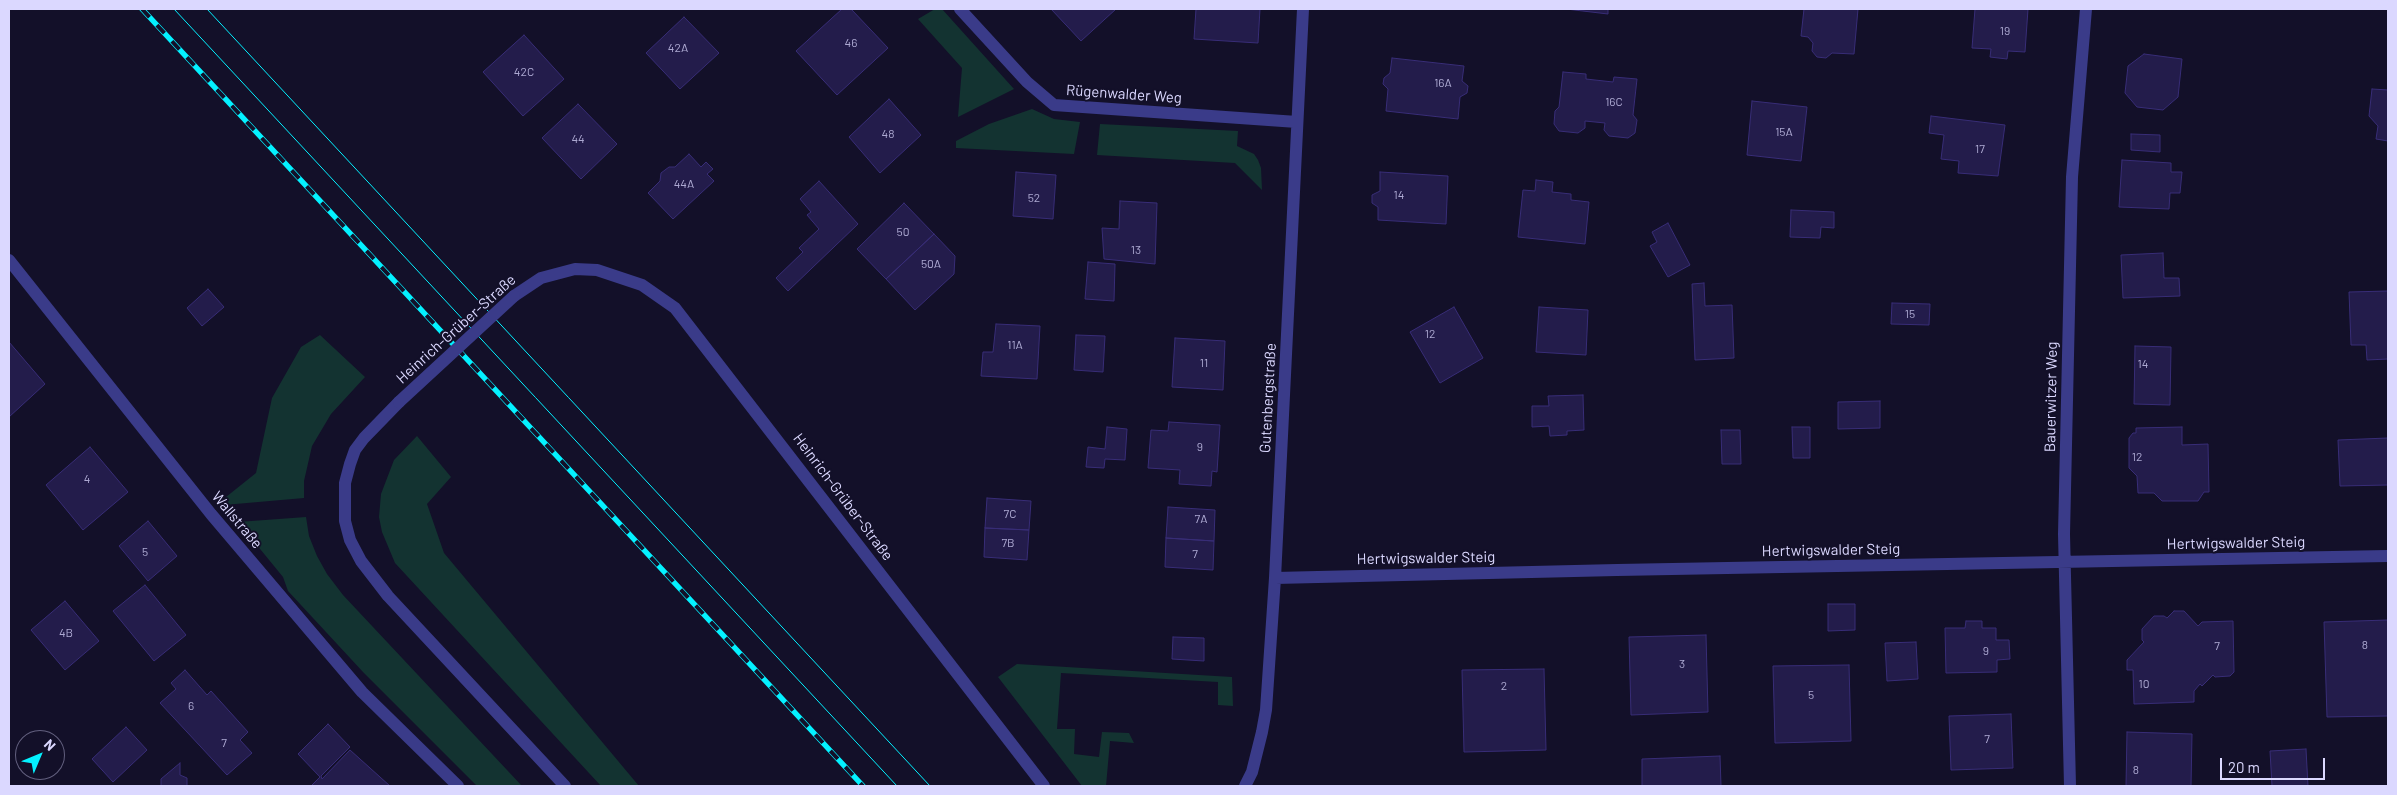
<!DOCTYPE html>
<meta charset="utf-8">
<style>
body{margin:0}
#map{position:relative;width:2397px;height:795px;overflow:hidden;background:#131029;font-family:Barlow,sans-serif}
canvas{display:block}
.frame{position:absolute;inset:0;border:10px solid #dbd8ff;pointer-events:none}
.north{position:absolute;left:15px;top:730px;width:50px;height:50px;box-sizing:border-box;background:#131029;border:1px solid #63607f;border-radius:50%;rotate:45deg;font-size:14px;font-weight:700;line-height:20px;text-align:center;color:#dbd8ff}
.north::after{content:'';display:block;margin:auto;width:18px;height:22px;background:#04f1ff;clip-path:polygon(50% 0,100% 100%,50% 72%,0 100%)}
.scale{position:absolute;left:2220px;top:758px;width:105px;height:22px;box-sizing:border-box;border:2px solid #dbd8ff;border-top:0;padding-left:6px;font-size:15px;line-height:18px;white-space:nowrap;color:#dbd8ff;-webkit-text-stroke:4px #131029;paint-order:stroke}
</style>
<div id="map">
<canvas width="2397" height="795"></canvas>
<div class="frame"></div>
<div class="north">N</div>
<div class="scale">20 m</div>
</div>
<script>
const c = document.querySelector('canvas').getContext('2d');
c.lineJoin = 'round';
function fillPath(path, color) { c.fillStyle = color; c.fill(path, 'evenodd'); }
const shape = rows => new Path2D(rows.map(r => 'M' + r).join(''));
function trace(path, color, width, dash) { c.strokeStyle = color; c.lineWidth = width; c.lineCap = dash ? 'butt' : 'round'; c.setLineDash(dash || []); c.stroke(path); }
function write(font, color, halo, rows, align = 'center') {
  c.font = font + ' Barlow,sans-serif'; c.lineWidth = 4; c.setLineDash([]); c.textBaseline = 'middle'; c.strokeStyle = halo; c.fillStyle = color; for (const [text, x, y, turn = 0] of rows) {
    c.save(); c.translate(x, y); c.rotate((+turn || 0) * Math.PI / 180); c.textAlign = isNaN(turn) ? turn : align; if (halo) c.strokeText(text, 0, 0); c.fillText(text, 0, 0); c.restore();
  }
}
const green = shape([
 [935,9,942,9,1014,89,958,117,962,68,918,19],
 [1032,109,1054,119,1080,122,1074,154,956,148,956,141,989,124],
 [1100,124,1238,131,1237,146,1254,154,1258,160,1261,168,1262,190,1235,163,1097,155],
 [320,335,365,377,331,414,312,446,304,481,304,498,224,505,221,501,256,473,272,398,301,347],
 [417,436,451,477,427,504,444,553,639,786,601,786,395,563,382,532,379,517,381,494,394,460],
 [306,517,309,536,317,556,327,574,343,595,522,786,477,786,363,672,288,591,283,577,238,522],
 [1017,664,1232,677,1233,706,1218,705,1218,682,1061,673,1057,729,1075,729,1074,754,1099,757,1102,732,1129,733,1134,743,1110,741,1106,786,1082,786,998,677]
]);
const building = shape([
 [842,9,851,9,888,48,837,95,796,51,842,9],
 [1051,9,1116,9,1081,41,1051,9],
 [1196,9,1260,9,1258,43,1194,39,1196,9],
 [1566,9,1608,9,1608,14,1566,9],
 [1804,9,1858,9,1854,54,1832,53,1826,58,1817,57,1812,51,1813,43,1808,37,1801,36,1804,9],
 [1975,9,2028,9,2025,52,2008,51,2007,59,1990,57,1991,49,1972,48,1975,9],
 [684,17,719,53,680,89,646,53,684,17],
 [524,35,564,79,523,116,483,72,524,35],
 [2144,54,2182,59,2178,97,2163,110,2137,107,2125,93,2128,66,2144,54],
 [1392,58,1464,66,1462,81,1468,86,1467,93,1460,97,1458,119,1386,111,1388,89,1383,84,1384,78,1390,73,1392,58],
 [1563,72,1586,74,1586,79,1613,82,1614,77,1637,79,1633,115,1637,120,1635,133,1628,138,1609,136,1604,130,1605,123,1585,121,1585,128,1578,133,1559,131,1554,124,1555,111,1559,107,1563,72],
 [2372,89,2388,90,2388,141,2376,139,2378,126,2369,116,2372,89],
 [889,99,921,135,880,173,849,137,889,99],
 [1752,101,1807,107,1801,161,1747,155,1752,101],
 [578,104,617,144,581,179,542,138,578,104],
 [1931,116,2005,125,1998,176,1958,173,1959,161,1941,159,1944,135,1929,133,1931,116],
 [2131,134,2160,135,2160,152,2131,150,2131,134],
 [689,154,701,167,706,162,713,169,707,174,714,181,673,219,648,193,660,181,661,173,669,167,675,167,689,154],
 [2122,160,2171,163,2171,172,2182,172,2180,193,2170,193,2169,209,2119,207,2122,160],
 [1016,172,1056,175,1053,219,1013,216,1016,172],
 [1380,172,1448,176,1446,224,1378,220,1378,207,1372,203,1372,195,1380,191,1380,172],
 [1536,180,1553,182,1552,192,1571,194,1571,200,1589,202,1585,244,1518,237,1523,190,1535,191,1536,180],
 [819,181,858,224,788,291,776,278,803,252,799,248,819,229,807,215,811,212,800,199,819,181],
 [1120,201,1157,203,1155,264,1104,259,1102,228,1119,229,1120,201],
 [904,203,934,234,886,279,857,249,904,203],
 [1791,210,1834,212,1834,228,1821,227,1820,238,1790,237,1791,210],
 [1668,223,1690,265,1668,277,1650,246,1657,242,1652,232,1668,223],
 [934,234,955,256,954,274,915,310,886,279,934,234],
 [2163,253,2164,278,2179,278,2180,296,2123,298,2121,255,2163,253],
 [1088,262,1115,264,1114,301,1085,299,1088,262],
 [1704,283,1705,306,1732,305,1734,358,1695,360,1692,284,1704,283],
 [208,289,224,307,202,326,187,308,208,289],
 [2388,291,2388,359,2367,360,2366,345,2351,345,2349,292,2388,291],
 [1892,303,1930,304,1929,325,1891,324,1892,303],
 [1454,307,1483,358,1440,383,1410,332,1454,307],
 [1539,307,1588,310,1586,355,1536,352,1539,307],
 [996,324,1040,326,1037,379,981,376,983,352,993,352,996,324],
 [1076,335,1105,336,1103,372,1074,370,1076,335],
 [1175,338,1225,341,1223,390,1172,387,1175,338],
 [9,342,45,384,9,417,9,342],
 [2135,346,2171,347,2170,405,2134,404,2135,346],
 [1583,395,1584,430,1567,431,1567,435,1550,436,1549,426,1532,427,1532,406,1549,406,1548,396,1583,395],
 [1880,401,1880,428,1838,429,1838,402,1880,401],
 [1169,422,1220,425,1217,472,1212,471,1211,486,1179,484,1180,470,1148,468,1151,430,1168,431,1169,422],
 [1107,427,1127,429,1125,460,1105,459,1104,468,1086,467,1088,447,1105,449,1107,427],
 [1792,427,1810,427,1810,458,1793,458,1792,427],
 [2182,427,2182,445,2208,444,2209,492,2204,492,2198,501,2162,501,2154,493,2138,493,2137,476,2129,468,2129,438,2133,433,2136,433,2136,428,2182,427],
 [1721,430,1740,430,1741,464,1722,464,1721,430],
 [2388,438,2388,485,2340,486,2338,440,2388,438],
 [90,447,128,492,83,530,46,485,90,447],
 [987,498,1031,501,1029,530,985,528,987,498],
 [1168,507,1215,510,1214,541,1166,538,1168,507],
 [148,521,177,556,148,581,119,546,148,521],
 [985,528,1029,530,1027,560,984,557,985,528],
 [1166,538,1214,541,1213,570,1165,567,1166,538],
 [145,585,186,635,154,661,113,611,145,585],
 [65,601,99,641,65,670,31,630,65,601],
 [1828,604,1855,604,1855,630,1828,631,1828,604],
 [2174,611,2184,611,2198,626,2202,622,2233,621,2234,672,2230,676,2215,677,2213,675,2202,686,2200,684,2194,691,2194,702,2134,704,2133,670,2127,670,2127,660,2144,642,2142,640,2142,629,2154,616,2164,616,2167,618,2174,611],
 [2388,620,2388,716,2327,717,2324,622,2388,620],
 [1966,621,1982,621,1982,628,1996,628,1996,640,2009,640,2010,659,1997,660,1997,672,1946,673,1945,628,1965,628,1966,621],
 [1706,635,1708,712,1631,715,1629,637,1706,635],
 [1173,637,1204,638,1204,661,1172,659,1173,637],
 [1916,642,1918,679,1887,681,1885,643,1916,642],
 [1849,665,1851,741,1775,743,1773,666,1849,665],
 [1544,669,1546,750,1464,752,1462,670,1544,669],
 [185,670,207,695,211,691,248,732,240,740,252,753,227,775,160,703,176,689,171,683,185,670],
 [2011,714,2013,768,1951,770,1949,716,2011,714],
 [328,724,350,747,321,776,322,779,350,750,390,786,311,786,320,777,298,754,328,724],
 [126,727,147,750,113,782,92,759,126,727],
 [2127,732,2192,734,2191,786,2126,786,2127,732],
 [2306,749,2308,786,2272,786,2270,751,2306,749],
 [1720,756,1721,786,1642,786,1642,759,1720,756],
 [180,763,180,775,187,778,187,786,161,786,161,779,180,763]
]);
const minor = shape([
 [960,9,1027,82,1054,105,1297,122],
 [9,260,211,514,362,692,458,786],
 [1275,578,1617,570,2388,556],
 [1245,786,1252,772,1262,732,1266,710,1275,578,1303,9],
 [2070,786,2064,534,2072,177,2086,9]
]);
const tertiary = shape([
 [514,296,541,278,575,269,597,270,642,285,675,308,1044,786],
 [399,402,364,438,355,450,350,464,345,483,345,521,350,540,361,561,388,596,565,786]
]);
const tram = shape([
 [174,9,897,786],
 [207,9,930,786]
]);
const rail = shape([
 [142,9,863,786]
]);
const tertiaryBridge = shape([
 [399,402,514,296]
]);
const numberNames = [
 ["19",2005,31],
 ["46",851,43],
 ["42A",678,48],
 ["42C",524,72],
 ["16A",1443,83],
 ["16C",1614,102],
 ["15A",1784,132],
 ["48",888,134],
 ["44",578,139],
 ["17",1980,149],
 ["44A",684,184],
 ["14",1399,195],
 ["52",1034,198],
 ["50",903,232],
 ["13",1136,250],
 ["50A",931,264],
 ["15",1910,314],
 ["12",1430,334],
 ["11A",1015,345],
 ["11",1204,363],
 ["14",2143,364],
 ["9",1200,447],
 ["12",2137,457],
 ["4",87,479],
 ["7C",1010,514],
 ["7A",1201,519],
 ["7B",1008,543],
 ["5",145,552],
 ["7",1195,554],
 ["4B",66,633],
 ["8",2365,645],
 ["7",2217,646],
 ["9",1986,651],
 ["3",1682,664],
 ["10",2144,684],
 ["2",1504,686],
 ["5",1811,695],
 ["6",191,706],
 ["7",1987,739],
 ["7",224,743],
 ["8",2136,770]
];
const streetNames = [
 ["Rügenwalder Weg",1124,94,4],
 ["Heinrich-Grüber-Straße",456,329,-42],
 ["Bauerwitzer Weg",2051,397,-89],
 ["Gutenbergstraße",1268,398,-87],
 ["Heinrich-Grüber-Straße",843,497,53],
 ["Wallstraße",237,520,50],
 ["Hertwigswalder Steig",2236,543,-1],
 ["Hertwigswalder Steig",1831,550,-1],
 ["Hertwigswalder Steig",1426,558,-1]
];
fillPath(green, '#133331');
fillPath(building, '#231c4b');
trace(building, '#382d77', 1);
trace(minor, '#3a3b89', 12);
trace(tertiary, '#3a3b89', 12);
trace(tram, '#04f1ff', 1);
trace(rail, '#04f1ff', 5.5);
trace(rail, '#131029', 4, [11]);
trace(tertiaryBridge, '#3a3b89', 12);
write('12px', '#ada9d2', null, numberNames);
write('15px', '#dbd8ff', '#131029', streetNames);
</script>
